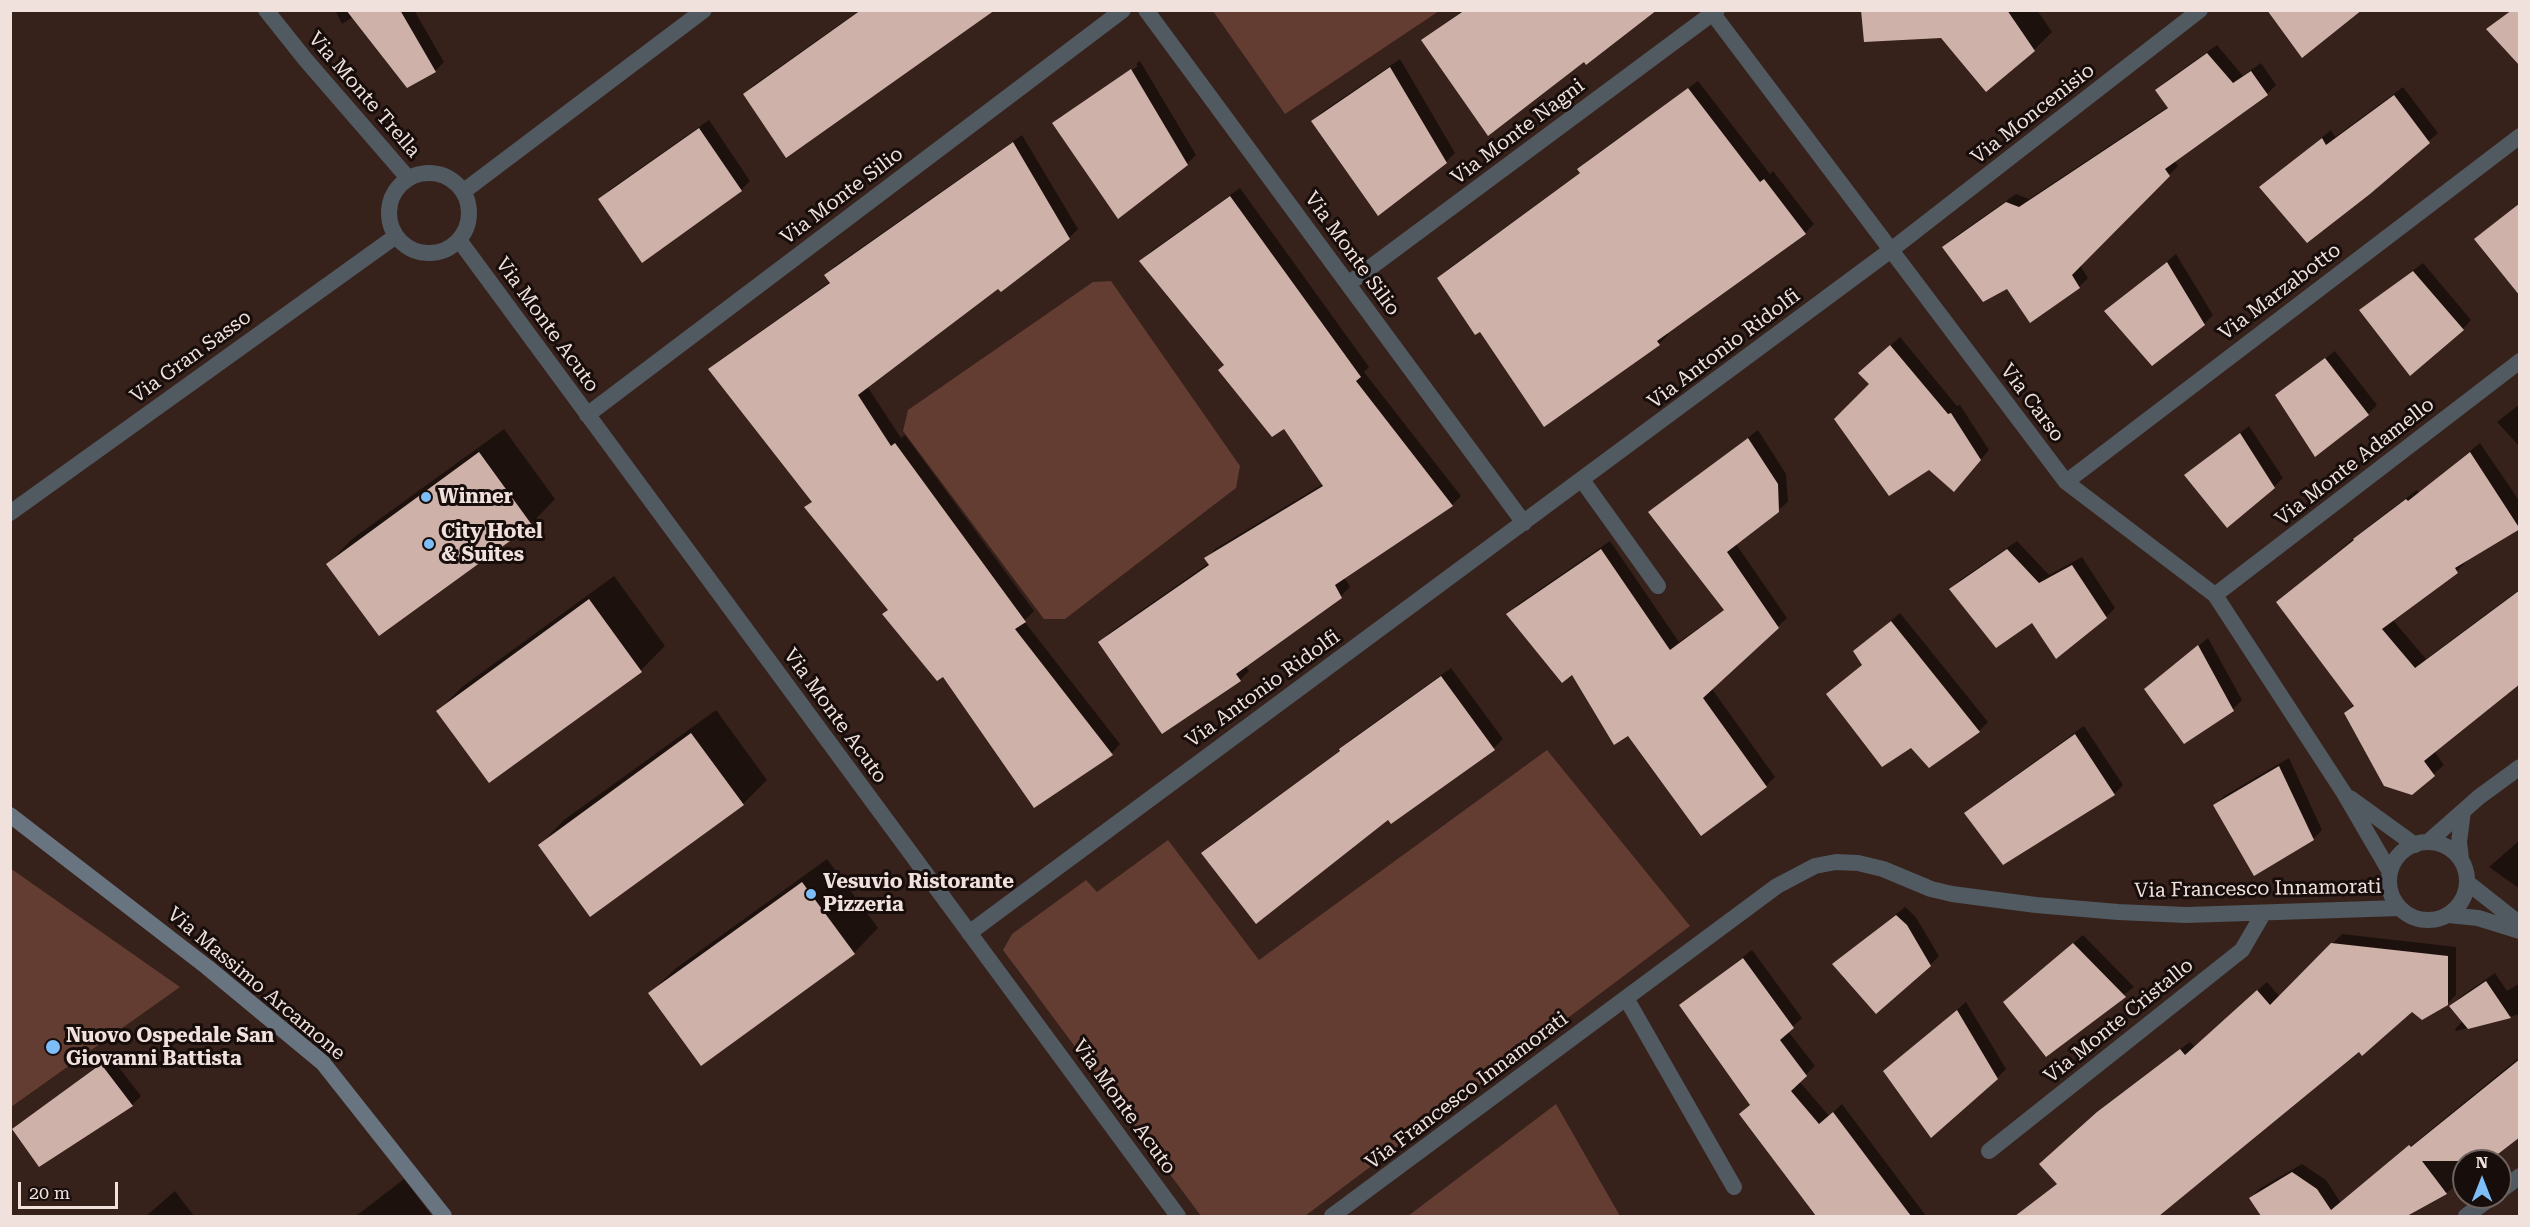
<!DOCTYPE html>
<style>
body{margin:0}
#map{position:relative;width:2530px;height:1227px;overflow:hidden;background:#37211b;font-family:"Roboto Serif",serif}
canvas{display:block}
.frame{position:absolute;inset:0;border:12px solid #f0e1dd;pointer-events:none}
.north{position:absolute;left:2452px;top:1149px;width:60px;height:60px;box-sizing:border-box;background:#170d0b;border:2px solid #6e625f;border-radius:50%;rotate:0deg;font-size:16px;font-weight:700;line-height:24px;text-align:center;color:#f0e1dd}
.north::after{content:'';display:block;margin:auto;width:21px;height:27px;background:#7dbef9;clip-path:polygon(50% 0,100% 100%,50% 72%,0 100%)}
.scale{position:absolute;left:18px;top:1182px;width:100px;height:27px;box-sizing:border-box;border:3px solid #f0e1dd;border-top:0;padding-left:8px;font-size:18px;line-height:21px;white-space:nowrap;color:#f0e1dd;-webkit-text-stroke:4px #170d0b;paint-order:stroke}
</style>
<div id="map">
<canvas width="2530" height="1227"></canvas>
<div class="frame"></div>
<div class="north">N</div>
<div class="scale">20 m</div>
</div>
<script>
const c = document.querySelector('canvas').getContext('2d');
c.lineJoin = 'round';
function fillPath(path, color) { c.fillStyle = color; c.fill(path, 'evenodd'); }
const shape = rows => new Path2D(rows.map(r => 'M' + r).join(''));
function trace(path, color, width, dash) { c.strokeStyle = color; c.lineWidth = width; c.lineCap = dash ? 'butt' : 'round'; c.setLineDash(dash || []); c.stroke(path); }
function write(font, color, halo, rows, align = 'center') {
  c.font = font + ' "Roboto Serif",serif'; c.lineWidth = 6; c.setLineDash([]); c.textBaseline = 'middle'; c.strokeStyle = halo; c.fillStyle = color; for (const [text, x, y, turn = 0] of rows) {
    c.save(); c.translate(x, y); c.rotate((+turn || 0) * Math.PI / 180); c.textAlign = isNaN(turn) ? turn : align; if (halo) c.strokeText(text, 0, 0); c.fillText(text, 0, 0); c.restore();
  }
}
const green = shape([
 [1213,11,1439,11,1285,114],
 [1111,281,1240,466,1236,488,1065,619,1044,619,903,431,908,410,1093,282],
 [1547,750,1690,926,1305,1216,1201,1216,1003,950,1012,934,1086,880,1097,892,1168,840,1259,960],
 [10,868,180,987,11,1107,10,1107],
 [1556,1104,1620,1216,1408,1216]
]);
const shadow = shape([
 [335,10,414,10,444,62,435,71,353,17,342,24],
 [860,10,992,10,745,94,754,85],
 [1463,10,1655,10,1584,60,1423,40],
 [1863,10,2037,10,2052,32,2034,50,1942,37],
 [2217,45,2243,76,2261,63,2276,85,2267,94,2174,161,2178,166,2080,265,2088,278,2079,287,2008,287,1944,247,1953,238,2016,194,2029,199,2169,106,2157,90,2166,81],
 [1400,59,1455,153,1446,162,1313,121,1322,112],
 [1140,61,1196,155,1187,164,1054,123,1062,115,1062,118,1138,66,1136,64],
 [1698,81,1770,174,1773,171,1814,224,1805,233,1666,333,1668,335,1659,344,1480,329,1439,278,1448,269,1581,172,1579,169,1588,160],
 [2403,87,2438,133,2369,193,2261,187,2331,130,2335,137],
 [709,120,750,181,741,190,600,199,609,190],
 [1022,135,1078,229,1069,238,998,286,867,386,901,438,905,435,1034,611,1024,621,1120,744,1112,753,944,675,889,610,813,501,710,370,719,361,831,281,826,275,835,266],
 [1240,188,1369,367,1364,372,1461,496,1452,505,1344,577,1350,587,1341,596,1245,666,1249,671,1240,680,1162,732,1100,642,1109,633,1209,563,1206,558,1215,549,1323,484,1284,427,1225,364,1141,261,1150,252],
 [2520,202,2520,294,2476,239],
 [2176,254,2213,315,2204,324,2106,311],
 [2423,263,2471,320,2463,329,2361,310],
 [1900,337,1957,406,1960,405,1989,450,1962,482,1869,365],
 [2335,351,2377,405,2368,414,2277,395],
 [2520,404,2520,447,2497,422],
 [2249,426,2283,478,2274,487,2186,475],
 [504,429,555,499,531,524,328,564,352,539],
 [1758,430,1786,474,1788,502,1736,544,1787,618,1712,689,1775,777,1766,786,1629,734,1572,673,1508,614,1517,605,1610,541,1679,642,1725,609,1650,513],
 [2480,443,2520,502,2520,527,2466,560,2467,561,2457,571,2392,619,2426,659,2520,589,2520,682,2434,751,2444,765,2411,793,2346,713,2354,704,2278,602,2365,529,2417,490,2419,493],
 [2017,541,2049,575,2082,557,2115,608,2106,617,2032,621,1951,589,1960,580],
 [614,576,665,646,641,670,438,711,462,687],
 [1900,613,1988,722,1979,731,1911,746,1828,694,1863,664,1855,651],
 [2208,638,2242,700,2233,709,2184,742,2155,681],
 [1451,668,1503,739,1494,748,1391,822,1388,818,1203,853,1212,844,1341,750,1350,740],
 [716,710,767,780,743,804,540,845,564,820],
 [2084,726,2123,785,2114,794,1966,814,1975,805],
 [2289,758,2322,830,2313,839,2215,805,2224,796],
 [2520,840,2520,889,2489,867],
 [827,859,878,928,854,953,650,993,675,969],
 [1905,907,1915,916,1939,956,1930,965,1834,964],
 [2342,934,2456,947,2456,995,2447,1004,2412,1010,2154,1216,2015,1216,2058,1183,2050,1155,2107,1104,2190,1042,2195,1047,2267,982,2280,997],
 [2083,935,2134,987,2047,1055,2014,993],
 [1752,950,1802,1018,1788,1031,1815,1066,1799,1081,1829,1116,1842,1104,1926,1216,1816,1216,1811,1210,1751,1104,1681,1005],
 [2495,973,2507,991,2520,983,2520,1014,2456,1031,2455,1029,2463,1021,2451,1006,2460,997],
 [1966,1002,2006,1069,1997,1078,1885,1071],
 [110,1056,141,1096,132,1105,14,1129],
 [2520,1057,2520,1135,2487,1161,2464,1161,2464,1179,2449,1191,2404,1216,2263,1216,2251,1198,2259,1189,2302,1164,2326,1180,2341,1203],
 [404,1179,432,1216,356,1216],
 [175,1191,194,1216,146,1216]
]);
const building = shape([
 [346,10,400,10,436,72,407,88],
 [861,10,995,10,786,158,743,94],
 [1465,10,1657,10,1586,65,1584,62,1488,136,1421,40],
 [1861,10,2007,10,2035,51,1986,92,1941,38,1864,42],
 [2267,10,2362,10,2302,58],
 [2512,10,2520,10,2520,66,2486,29],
 [2207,53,2233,83,2251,71,2268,95,2165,169,2170,176,2072,275,2080,288,2030,323,2007,289,1983,302,1942,247,2006,202,2019,207,2168,108,2155,90],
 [1390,67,1447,163,1378,216,1311,121],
 [1131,69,1188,165,1118,219,1052,123],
 [1688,88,1760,182,1764,179,1806,234,1657,341,1660,345,1544,427,1480,332,1475,335,1437,278,1580,173,1577,169],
 [2394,95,2430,143,2370,194,2307,243,2259,187,2322,138,2326,145],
 [699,128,742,191,642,263,598,199],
 [1013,142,1070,239,1001,292,998,289,858,395,891,446,895,443,1026,622,1015,629,1113,755,1034,808,943,677,937,681,882,614,888,610,804,507,812,502,708,369,830,283,824,275],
 [1230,196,1361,377,1356,381,1453,506,1335,585,1342,598,1236,674,1241,681,1162,734,1098,642,1209,565,1204,558,1323,486,1284,429,1272,437,1218,370,1224,365,1139,261],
 [2520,203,2520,296,2474,239],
 [2167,262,2205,325,2152,366,2104,311],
 [2413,271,2464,330,2410,376,2359,310],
 [1890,345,1948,414,1951,413,1981,460,1954,492,1929,470,1889,496,1834,419,1869,384,1858,373],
 [2325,358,2369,415,2315,457,2275,395],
 [2240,433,2275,488,2227,528,2184,475],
 [1748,438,1778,484,1779,512,1727,552,1779,628,1703,698,1767,787,1701,836,1628,736,1614,745,1572,675,1562,683,1506,614,1601,549,1670,650,1724,610,1648,512],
 [479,452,532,525,379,636,326,564],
 [2470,452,2520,529,2455,568,2458,573,2382,629,2415,668,2520,590,2520,684,2424,761,2435,776,2412,795,2384,786,2344,713,2354,706,2276,602,2354,540,2353,539,2406,499,2408,501],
 [2007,549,2039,583,2072,565,2107,618,2056,659,2032,623,1996,648,1949,589],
 [589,599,642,672,489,783,436,711],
 [1891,621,1980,732,1929,768,1911,748,1882,767,1826,694,1862,665,1853,651],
 [2198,645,2234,711,2184,744,2144,689],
 [1441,676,1495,750,1391,824,1388,820,1256,924,1201,853,1340,751,1339,749],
 [691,733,744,805,590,917,538,845],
 [2075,734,2115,795,2003,865,1964,813],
 [2279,766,2314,840,2254,876,2213,805],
 [802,882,855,954,701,1066,648,993],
 [1896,915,1907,925,1931,966,1876,1014,1832,964],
 [2073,943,2126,997,2046,1057,2003,1002],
 [2331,943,2448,956,2448,1005,2422,1020,2412,1012,2362,1056,2359,1052,2159,1216,2015,1216,2057,1184,2039,1164,2097,1112,2180,1049,2185,1055,2257,990,2270,1005],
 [1743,958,1794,1028,1780,1040,1807,1076,1791,1091,1819,1124,1833,1112,1911,1216,1816,1216,1739,1114,1750,1105,1679,1005],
 [2486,981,2511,1018,2468,1029,2449,1006],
 [1957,1010,1998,1079,1931,1138,1883,1071],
 [2520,1059,2520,1137,2489,1161,2422,1161,2447,1194,2407,1216,2261,1216,2249,1198,2292,1172,2317,1189,2331,1210,2409,1145,2411,1147],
 [101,1064,133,1106,39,1167,12,1129]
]);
const minor = shape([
 [266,10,305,59,408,178],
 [1146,10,1524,523],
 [1710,10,2066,482,2215,595,2344,793,2390,872],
 '389 213a40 40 0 1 1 80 0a40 40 0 1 1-80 0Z',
 [464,191,704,10],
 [459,240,1178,1216],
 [1348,284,1717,10],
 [587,415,1123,10],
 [1582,480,1658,586],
 [2066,482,2520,136],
 [10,513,396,236],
 [2215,595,2520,361],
 [2350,798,2415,845],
 [2428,842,2479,797,2520,767],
 '2389 881a39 39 0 1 1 78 0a39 39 0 1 1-78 0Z',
 [2461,859,2459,842,2463,811],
 [2468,883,2520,924],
 [2448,915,2478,918,2520,931],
 [969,933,1891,250,2200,10],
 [1626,998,1734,1187],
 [1989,1151,2242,950,2263,914],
 [2500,1191,2520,1176],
 [1332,1216,1777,886,1815,866,1836,862,1858,863,1883,869,1931,889,1952,894,2036,905,2118,912,2186,915,2400,908],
 [2466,1216,2492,1197]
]);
const secondary = shape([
 [10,815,207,967,323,1063,444,1216]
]);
const markers = [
 [426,497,6,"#7dbef9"],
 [429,544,6,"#7dbef9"],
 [811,894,6,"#7dbef9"],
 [53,1047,8,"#7dbef9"]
];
const streetNames = [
 ["Via Monte Trella",364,95,49],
 ["Via Moncenisio",2033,114,-38],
 ["Via Monte Nagni",1518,132,-37],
 ["Via Monte Silio",842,196,-37],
 ["Via Monte Silio",1352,254,54],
 ["Via Marzabotto",2280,292,-37],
 ["Via Monte Acuto",547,325,54],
 ["Via Antonio Ridolfi",1724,349,-37],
 ["Via Gran Sasso",191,357,-36],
 ["Via Carso",2032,403,53],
 ["Via Monte Adamello",2355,462,-38],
 ["Via Antonio Ridolfi",1263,689,-36],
 ["Via Monte Acuto",835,716,54],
 ["Via Francesco Innamorati",2258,889,-1],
 ["Via Massimo Arcamone",256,984,40],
 ["Via Monte Cristallo",2119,1021,-39],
 ["Via Francesco Innamorati",1467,1091,-37],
 ["Via Monte Acuto",1124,1107,54]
];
const poiNames = [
 ["Winner",438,497],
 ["City Hotel",441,532],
 ["& Suites",441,555],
 ["Vesuvio Ristorante",823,882],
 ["Pizzeria",823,905],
 ["Nuovo Ospedale San",66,1036],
 ["Giovanni Battista",66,1059]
];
fillPath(green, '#633c32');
fillPath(shadow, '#0007');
fillPath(building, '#ceb1a9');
trace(minor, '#515961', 16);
trace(secondary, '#687581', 16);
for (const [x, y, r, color] of markers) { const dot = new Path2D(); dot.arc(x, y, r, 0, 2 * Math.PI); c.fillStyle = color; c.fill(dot); trace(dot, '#170d0b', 2); }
write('20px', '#f0e1dd', '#170d0b', streetNames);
write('bold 20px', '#f0e1dd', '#170d0b', poiNames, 'left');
</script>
